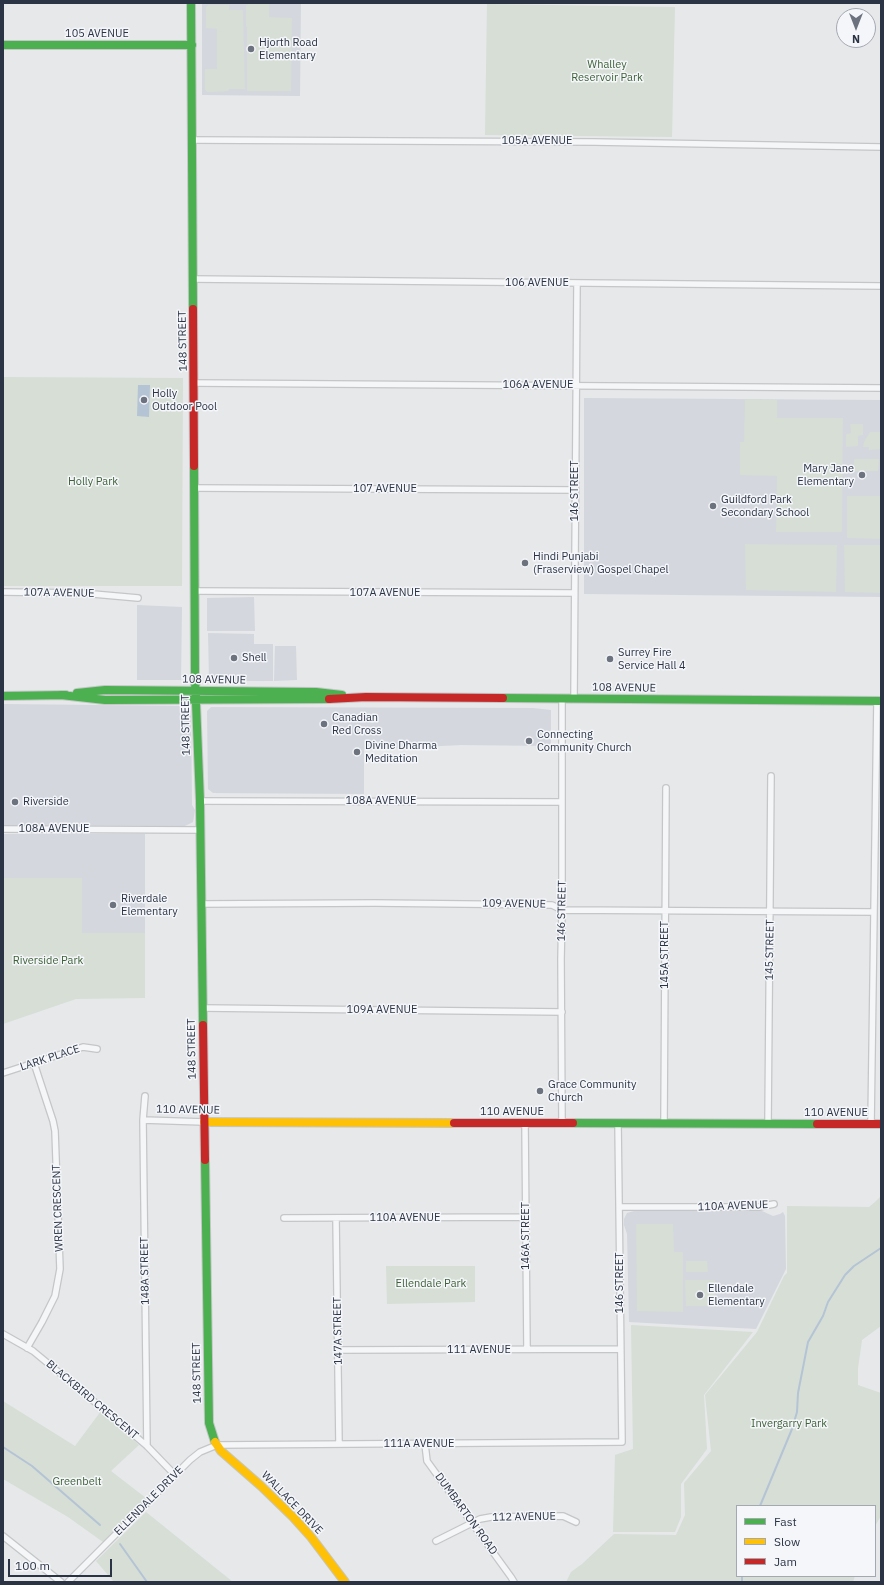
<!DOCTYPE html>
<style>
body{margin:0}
#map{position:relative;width:884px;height:1585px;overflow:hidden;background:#e6e8ea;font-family:"IBM Plex Sans",sans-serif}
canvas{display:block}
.frame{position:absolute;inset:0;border:4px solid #2b3445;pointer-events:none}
.legend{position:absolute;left:736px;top:1505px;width:140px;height:72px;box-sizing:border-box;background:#f4f6f9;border:1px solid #a4a8b1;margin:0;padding:5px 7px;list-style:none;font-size:12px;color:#2b3445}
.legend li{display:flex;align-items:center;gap:8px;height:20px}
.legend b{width:20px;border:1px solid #a4a8b1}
.north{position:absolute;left:836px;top:8px;width:40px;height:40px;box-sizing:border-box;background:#f4f6f9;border:1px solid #a4a8b1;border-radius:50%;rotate:180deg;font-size:11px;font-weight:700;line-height:16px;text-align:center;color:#2b3445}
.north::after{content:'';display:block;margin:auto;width:14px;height:18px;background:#6c737f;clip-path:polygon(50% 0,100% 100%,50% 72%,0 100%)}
.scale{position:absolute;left:8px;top:1559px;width:104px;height:18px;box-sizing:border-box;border:2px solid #2b3445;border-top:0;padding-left:5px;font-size:12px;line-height:14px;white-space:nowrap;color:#2b3445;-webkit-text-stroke:3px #f4f6f9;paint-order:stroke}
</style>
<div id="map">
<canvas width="884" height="1585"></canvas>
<div class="frame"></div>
<ul class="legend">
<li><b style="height:5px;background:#4caf50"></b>Fast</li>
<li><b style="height:5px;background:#ffc107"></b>Slow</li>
<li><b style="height:5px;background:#c62828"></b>Jam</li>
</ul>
<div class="north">N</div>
<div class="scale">100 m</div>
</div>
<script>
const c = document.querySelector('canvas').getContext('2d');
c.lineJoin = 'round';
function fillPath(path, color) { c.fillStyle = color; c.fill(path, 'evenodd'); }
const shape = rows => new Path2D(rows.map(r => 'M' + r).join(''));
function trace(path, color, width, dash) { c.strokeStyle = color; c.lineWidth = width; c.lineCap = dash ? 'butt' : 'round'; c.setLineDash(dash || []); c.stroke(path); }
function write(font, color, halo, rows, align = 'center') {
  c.font = font + ' "IBM Plex Sans",sans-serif'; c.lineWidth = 3; c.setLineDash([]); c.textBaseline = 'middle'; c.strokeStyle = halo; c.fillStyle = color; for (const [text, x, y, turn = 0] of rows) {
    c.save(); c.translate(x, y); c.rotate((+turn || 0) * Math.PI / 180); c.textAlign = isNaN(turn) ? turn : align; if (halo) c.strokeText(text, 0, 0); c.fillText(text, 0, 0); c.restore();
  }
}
const built = shape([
 [202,3,301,3,300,96,202,95],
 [584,398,881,400,881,597,584,594],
 [254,597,255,631,207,631,207,598],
 [137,605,182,607,181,680,137,680],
 [208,633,254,634,254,644,273,644,273,681,212,681,209,678],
 [275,646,296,646,297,680,274,681],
 [3,704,187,706,191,711,192,805,195,810,193,822,185,826,3,825],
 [211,707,533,708,551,710,551,746,461,745,364,750,364,794,213,793,208,789,207,711],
 [3,834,145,834,145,933,82,933,82,878,3,878],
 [634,1211,762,1211,773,1216,780,1214,783,1212,785,1216,786,1269,756,1329,629,1322,627,1234,624,1225,624,1219,627,1213]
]);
const green = shape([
 [248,4,269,4,269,17,292,18,291,91,247,91,247,27,246,27,246,5],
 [487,4,675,7,672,137,485,135],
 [208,5,229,5,229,10,243,10,245,89,229,89,228,91,214,92,207,92,205,90,205,69,217,69,217,29,206,28,206,7],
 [3,377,183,378,182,586,3,586],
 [745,399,777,400,777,418,843,418,842,532,776,532,777,476,740,475,740,442,744,442],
 [850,424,863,424,863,435,858,436,858,446,846,447,846,434,851,433],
 [870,432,881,432,881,449,869,450,869,447,863,447,864,442],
 [854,459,879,459,878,471,854,471],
 [847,496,881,496,881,539,847,538],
 [745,544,837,545,836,592,746,590],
 [844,545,881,545,881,593,845,592],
 [3,878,82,878,82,933,145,933,145,998,76,999,3,1024],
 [880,1127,881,1326,862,1340,858,1368,858,1385,881,1393,881,1516,875,1526,875,1506,737,1506,737,1576,855,1576,853,1582,566,1582,571,1572,582,1564,614,1534,676,1535,685,1515,684,1483,711,1451,705,1395,757,1332,784,1276,787,1273,787,1206,869,1207,875,1202,880,1197],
 [636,1224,673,1224,674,1252,683,1252,683,1312,637,1311],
 [686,1261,707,1261,708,1272,686,1272],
 [386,1266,475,1266,475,1302,387,1304],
 [685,1280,715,1280,715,1306,686,1306],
 [631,1325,753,1332,704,1395,707,1449,681,1484,681,1517,675,1532,613,1532,615,1455,633,1449],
 [3,1401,75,1446,101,1411,139,1445,111,1471,146,1498,103,1542,68,1517,3,1479],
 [146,1512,233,1582,114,1582,96,1561]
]);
const water = shape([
 [138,385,150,385,149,417,137,416]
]);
const stream = shape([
 [3,1447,32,1466,100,1525],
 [760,1506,792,1429,797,1412,798,1393,808,1342,823,1316,828,1302,845,1275,854,1266,881,1248],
 [120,1544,147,1582],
 [742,1582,742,1576]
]);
const street = shape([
 [193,140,594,142,881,147],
 [193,279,881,286],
 [194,383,881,388],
 [194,488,576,490],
 [196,591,574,593],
 [3,592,82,593,138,598],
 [574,698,577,283],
 [200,801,562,802],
 [3,829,200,830],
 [201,904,375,903,552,905,562,910,874,912],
 [203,1008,562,1012],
 [3,1073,83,1047,97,1049],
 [145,1096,143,1120,147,1446],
 [143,1120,204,1122],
 [525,1123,527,1349],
 [562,1123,561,959,562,910,562,698],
 [664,1123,666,788],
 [768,1123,771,776],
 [871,1124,877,701],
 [620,1207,759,1207,774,1204],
 [284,1218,526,1217],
 [336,1218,339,1444],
 [3,1334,33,1351,102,1408,147,1446,175,1475],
 [27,1348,42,1322,55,1296,60,1269,55,1131,53,1121,34,1063],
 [339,1350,620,1349],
 [425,1444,427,1461,511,1577,514,1582],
 [3,1536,61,1582],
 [436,1541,480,1519,491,1517,563,1516,576,1522],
 [68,1582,190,1460,200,1452,217,1445,622,1442,618,1123]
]);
const fast = shape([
 [191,3,193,309],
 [3,45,192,45],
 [194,466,195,678,200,801,203,1025],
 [77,693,105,690,316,692,342,695],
 [61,695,105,700,329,699],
 [3,696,66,695],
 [503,698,881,701],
 [573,1123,817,1124],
 [205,1160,209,1423,215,1442]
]);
const slow = shape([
 [204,1122,454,1123],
 [215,1442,221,1451,261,1486,293,1517,311,1537,345,1582]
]);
const jam = shape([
 [193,309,194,466],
 [329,699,366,697,503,698],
 [203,1025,205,1160],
 [454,1123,573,1123],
 [817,1124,881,1124]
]);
const markers = [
 [251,49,4,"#6c737f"],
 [144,400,4,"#6c737f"],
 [862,475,4,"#6c737f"],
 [713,506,4,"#6c737f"],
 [525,563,4,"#6c737f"],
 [234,658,4,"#6c737f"],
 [610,659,4,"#6c737f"],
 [324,724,4,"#6c737f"],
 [529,741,4,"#6c737f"],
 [357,752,4,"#6c737f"],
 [15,802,4,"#6c737f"],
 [113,905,4,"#6c737f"],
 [540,1091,4,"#6c737f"],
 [700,1295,4,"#6c737f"]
];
const streetNames = [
 ["105 AVENUE",97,34],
 ["105A AVENUE",537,141],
 ["106 AVENUE",537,283],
 ["148 STREET",183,341,-91],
 ["106A AVENUE",538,385],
 ["107 AVENUE",385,489],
 ["146 STREET",575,491,-90],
 ["107A AVENUE",59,593,1],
 ["107A AVENUE",385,593],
 ["108 AVENUE",214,680,1],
 ["108 AVENUE",624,688,1],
 ["148 STREET",186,725,-91],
 ["108A AVENUE",381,801],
 ["108A AVENUE",54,829],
 ["109 AVENUE",514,904,1],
 ["146 STREET",562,911,-89],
 ["145 STREET",770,950,-89],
 ["145A STREET",665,955,-90],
 ["109A AVENUE",382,1010],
 ["148 STREET",192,1049,-91],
 ["LARK PLACE",50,1058,-18],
 ["110 AVENUE",188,1110,1],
 ["110 AVENUE",512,1112],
 ["110 AVENUE",836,1113],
 ["110A AVENUE",733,1206,-2],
 ["WREN CRESCENT",58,1208,-92],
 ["110A AVENUE",405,1218],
 ["146A STREET",526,1236,-90],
 ["148A STREET",145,1271,-91],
 ["146 STREET",620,1283,-90],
 ["147A STREET",338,1331,-91],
 ["111 AVENUE",479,1350],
 ["148 STREET",197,1373,-91],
 ["BLACKBIRD CRESCENT",92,1400,40],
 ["111A AVENUE",419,1444],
 ["ELLENDALE DRIVE",149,1501,-45],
 ["WALLACE DRIVE",292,1503,46],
 ["DUMBARTON ROAD",466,1514,54],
 ["112 AVENUE",524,1517,-1]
];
const poiNames = [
 ["Hjorth Road",259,43],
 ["Elementary",259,56],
 ["Holly",152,394],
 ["Outdoor Pool",152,407],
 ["Mary Jane",854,469,"right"],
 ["Elementary",854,482,"right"],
 ["Guildford Park",721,500],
 ["Secondary School",721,513],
 ["Hindi Punjabi",533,557],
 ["(Fraserview) Gospel Chapel",533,570],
 ["Surrey Fire",618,653],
 ["Service Hall 4",618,666],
 ["Shell",242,658],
 ["Canadian",332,718],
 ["Red Cross",332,731],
 ["Connecting",537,735],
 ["Community Church",537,748],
 ["Divine Dharma",365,746],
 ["Meditation",365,759],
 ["Riverside",23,802],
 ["Riverdale",121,899],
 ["Elementary",121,912],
 ["Grace Community",548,1085],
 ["Church",548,1098],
 ["Ellendale",708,1289],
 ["Elementary",708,1302]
];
const parkNames = [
 ["Whalley",607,65],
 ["Reservoir Park",607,78],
 ["Holly Park",93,482],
 ["Riverside Park",48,961],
 ["Ellendale Park",431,1284],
 ["Invergarry Park",789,1424],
 ["Greenbelt",77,1482]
];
fillPath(built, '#d4d7dd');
fillPath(green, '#d6ded6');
fillPath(water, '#b4c4d5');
trace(stream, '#b4c4d5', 2);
trace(street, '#c4c6c8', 8);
trace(fast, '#c4c6c8', 10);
trace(slow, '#c4c6c8', 10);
trace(jam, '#c4c6c8', 10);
trace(street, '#f5f6f7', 5.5);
trace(fast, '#4caf50', 8);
trace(slow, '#ffc107', 8);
trace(jam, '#c62828', 8);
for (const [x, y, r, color] of markers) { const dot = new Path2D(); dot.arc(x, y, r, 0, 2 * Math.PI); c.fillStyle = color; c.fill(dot); trace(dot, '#f4f6f9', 1.5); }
write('11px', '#2b3445', '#f4f6f9', streetNames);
write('11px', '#2b3445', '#f4f6f9', poiNames, 'left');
write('11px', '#3f6138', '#f4f6f9', parkNames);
</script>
